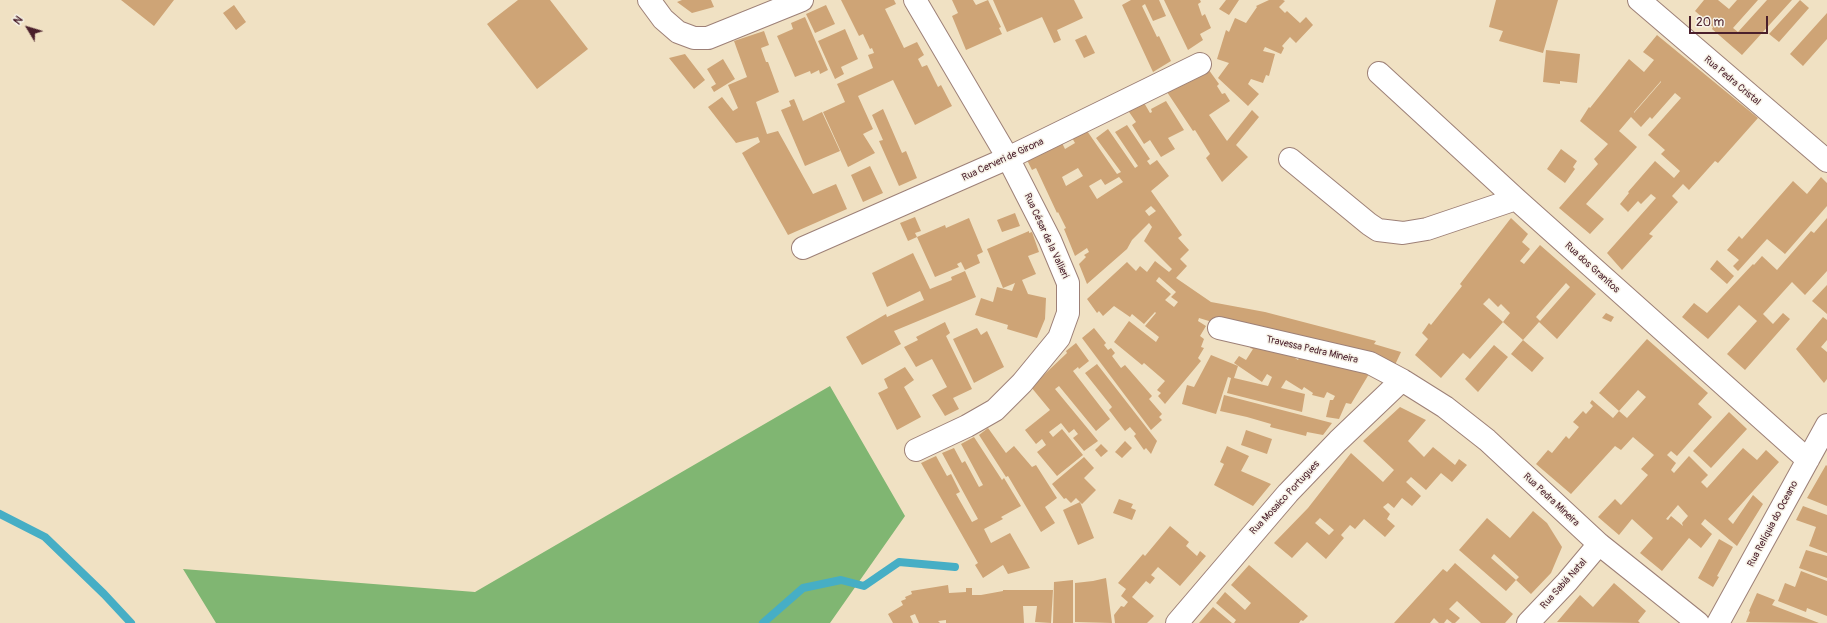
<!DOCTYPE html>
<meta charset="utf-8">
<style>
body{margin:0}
#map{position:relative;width:1827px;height:623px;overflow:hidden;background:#f0e1c3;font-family:Pangolin,sans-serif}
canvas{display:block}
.north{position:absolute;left:8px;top:8px;width:40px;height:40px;-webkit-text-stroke:3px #f7f3e8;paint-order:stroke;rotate:308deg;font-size:11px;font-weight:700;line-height:16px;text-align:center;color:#4a1f2b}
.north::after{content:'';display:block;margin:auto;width:14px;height:18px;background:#4a1f2b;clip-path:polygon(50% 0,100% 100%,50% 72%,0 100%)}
.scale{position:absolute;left:1689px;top:16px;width:79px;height:18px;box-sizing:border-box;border:2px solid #4a1f2b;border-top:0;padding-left:5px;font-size:12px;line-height:14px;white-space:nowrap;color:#4a1f2b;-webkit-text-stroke:3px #f7f3e8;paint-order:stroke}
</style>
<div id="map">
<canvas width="1827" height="623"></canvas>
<div class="north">N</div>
<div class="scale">20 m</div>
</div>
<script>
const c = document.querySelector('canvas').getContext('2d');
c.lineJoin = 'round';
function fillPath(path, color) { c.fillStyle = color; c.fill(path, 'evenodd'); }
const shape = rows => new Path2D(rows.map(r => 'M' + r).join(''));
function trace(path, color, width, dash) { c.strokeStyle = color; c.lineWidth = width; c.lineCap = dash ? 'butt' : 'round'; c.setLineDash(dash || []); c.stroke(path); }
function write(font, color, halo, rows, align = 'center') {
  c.font = font + ' Pangolin,sans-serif'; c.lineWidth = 3; c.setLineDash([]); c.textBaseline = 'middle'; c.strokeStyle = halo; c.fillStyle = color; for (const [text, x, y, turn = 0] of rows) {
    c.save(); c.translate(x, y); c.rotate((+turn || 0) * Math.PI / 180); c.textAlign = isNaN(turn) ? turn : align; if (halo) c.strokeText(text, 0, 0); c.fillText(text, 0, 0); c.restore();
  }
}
const forest = shape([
 [830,386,905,516,830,623,216,623,183,569,475,592]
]);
const stream = shape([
 [0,514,45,537,104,594,131,623],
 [763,623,803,588,841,580,864,586,899,562,955,567]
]);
const building = shape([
 [121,0,174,0,154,26],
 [518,0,550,0,588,49,537,89,487,24],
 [682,0,711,0,714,7,692,13,677,2],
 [841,0,894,0,896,4,885,9,904,48,917,42,924,55,918,59,922,67,927,65,938,87,941,85,952,106,915,125,893,80,858,96,873,129,863,134,875,153,848,167,823,112,845,102,837,84,873,68,868,55,874,53,872,48,870,49,863,34,859,36],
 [952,0,973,0,976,5,988,0,1001,27,999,28,1002,34,966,50,952,16,958,13],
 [993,0,1074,0,1083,18,1057,30,1061,40,1054,43,1042,17,1007,32],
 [1131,0,1159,0,1166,16,1153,21,1145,4,1142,6,1157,37,1159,36,1171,61,1153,72,1122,5],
 [1164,0,1200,0,1201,2,1198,4,1202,16,1205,14,1211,28,1200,34,1203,40,1188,50],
 [1226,0,1239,0,1229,15,1219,9],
 [1269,0,1283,0,1285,1,1279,7,1285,13,1287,11,1300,23,1306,17,1313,25,1296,43,1290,37,1282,46,1284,48,1281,54,1265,47,1263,51,1275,54,1269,76,1266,75,1263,83,1251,79,1248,84,1259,94,1248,106,1218,78,1229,63,1217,59,1226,30,1229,32,1235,18,1246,23,1257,7,1256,6],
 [1496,0,1558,0,1543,53,1499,41,1503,31,1489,27],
 [1704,0,1718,0,1729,9,1737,0,1758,0,1733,28,1738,32,1767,0,1792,0,1742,55,1712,29,1713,27,1695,11],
 [1800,0,1809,8,1779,42,1769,34],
 [234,5,246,22,236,30,223,13],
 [826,5,835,24,815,33,806,14],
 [1827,13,1827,39,1803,66,1790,54],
 [805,17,828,70,820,74,819,70,811,74,810,71,795,77,777,36,793,29,791,23],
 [845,29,858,59,841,67,844,74,835,79,818,41],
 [764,31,769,45,761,48,766,62,768,62,779,92,756,102,767,134,778,131,813,194,836,184,847,209,788,235,742,153,760,142,758,137,736,143,708,107,722,97,733,111,738,108,728,85,747,77,734,41],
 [1086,35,1095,53,1084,58,1075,40],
 [1657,35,1758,118,1718,163,1715,161,1689,190,1683,184,1672,196,1678,202,1649,234,1653,236,1622,270,1607,253,1656,198,1651,194,1641,204,1638,201,1628,212,1620,204,1629,193,1628,192,1655,161,1674,178,1680,171,1661,154,1665,150,1648,135,1681,98,1675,93,1652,119,1650,117,1641,127,1631,117,1619,131,1637,147,1586,204,1604,219,1590,234,1559,208,1598,164,1594,159,1608,144,1580,121,1589,107,1590,108,1629,59,1644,72,1654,60,1643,52],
 [1661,81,1661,82,1634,113,1634,112],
 [1546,50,1580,54,1577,83,1560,81,1560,84,1543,82],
 [685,54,705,80,694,89,669,58],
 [723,59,735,79,714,92,711,87,716,84,707,69],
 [1206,66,1219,84,1217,86,1222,94,1225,93,1230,101,1209,115,1227,141,1252,110,1259,117,1236,145,1248,157,1222,182,1206,158,1210,154,1195,130,1193,131,1165,89],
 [794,99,803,121,822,112,840,151,805,166,781,110,791,106,789,101],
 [1143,101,1150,113,1152,112,1151,109,1166,101,1184,130,1168,138,1175,149,1161,157,1150,140,1144,144,1132,125,1136,122,1127,109],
 [883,109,902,153,906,151,917,178,899,186,879,141,883,140,872,115],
 [1127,125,1150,159,1147,161,1150,165,1157,160,1169,176,1151,191,1182,235,1178,238,1189,250,1180,259,1187,266,1176,278,1211,302,1265,312,1376,341,1374,344,1401,352,1394,367,1232,328,1199,318,1198,321,1206,326,1200,336,1204,339,1201,347,1204,348,1198,358,1201,361,1165,404,1158,396,1161,393,1157,390,1165,381,1144,363,1142,365,1114,342,1129,321,1156,342,1159,337,1145,326,1156,313,1155,312,1144,324,1132,314,1130,317,1114,306,1103,316,1099,311,1097,313,1087,299,1127,262,1136,271,1140,266,1147,272,1155,261,1169,272,1172,269,1144,241,1152,227,1149,223,1132,240,1127,249,1087,284,1079,264,1086,257,1084,255,1089,252,1087,248,1075,256,1064,229,1066,228,1058,212,1057,213,1036,168,1032,170,1027,160,1061,141,1065,149,1075,143,1071,136,1085,128,1117,174,1121,172,1096,138,1108,129,1135,168,1138,166,1115,132],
 [1078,168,1083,176,1066,186,1062,177],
 [1119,177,1123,182,1097,199,1089,186,1101,179,1105,185],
 [1151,206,1156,211,1149,216,1145,211],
 [1159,277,1176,292,1171,297,1178,302,1174,307,1165,300,1171,294,1156,281],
 [1561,149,1577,161,1573,167,1575,169,1565,183,1547,169],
 [870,166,883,193,863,202,851,175],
 [1821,177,1827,183,1827,206,1785,254,1767,239,1738,271,1733,266,1739,260,1727,250,1739,236,1742,239,1793,181,1807,194],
 [1015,213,1020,226,1002,232,997,220],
 [915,217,921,231,915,233,917,237,908,241,900,223],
 [969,218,983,252,977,255,980,263,965,270,961,262,957,264,959,267,935,277,917,237,945,225,946,228],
 [1511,218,1528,234,1522,242,1530,249,1520,261,1524,264,1540,245,1596,294,1557,339,1539,322,1523,340,1503,322,1510,313,1501,304,1498,307,1489,298,1483,304,1503,322,1470,359,1463,353,1441,378,1415,355,1428,339,1422,333,1429,323,1431,325,1462,286,1460,284],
 [1566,283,1570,287,1540,321,1536,317],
 [1827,218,1827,271,1805,295,1792,282,1763,314,1773,324,1783,313,1790,319,1745,370,1727,354,1757,321,1739,305,1708,339,1682,317,1694,303,1707,313,1753,264,1754,265,1762,256,1777,270,1811,231,1814,233],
 [1029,231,1029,233,1032,232,1039,252,1028,256,1036,274,1022,280,1028,294,1046,298,1045,319,1037,338,1007,329,1008,325,975,315,981,298,993,302,997,287,1012,291,1015,283,1003,288,987,249],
 [913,253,930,289,952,280,951,277,965,271,976,297,894,331,901,344,862,365,846,337,886,314,887,317,924,300,920,291,887,307,872,273],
 [1717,260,1734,276,1727,284,1710,269],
 [1827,285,1827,314,1812,301],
 [1606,313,1614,317,1611,322,1602,318],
 [1823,317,1827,320,1827,340,1821,347,1827,352,1827,379,1824,383,1796,349],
 [945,322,950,333,946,336,972,389,953,398,959,409,945,416,932,395,947,387,932,359,916,367,904,347,918,340,916,337],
 [977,328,981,335,987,331,1004,367,974,383,953,339],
 [1094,328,1106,343,1104,345,1108,350,1111,348,1115,353,1112,356,1121,368,1125,365,1152,396,1149,399,1162,414,1159,417,1162,420,1151,430,1082,338],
 [1255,337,1278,347,1298,360,1304,350,1331,366,1335,360,1350,370,1356,360,1372,369,1351,404,1346,403,1339,419,1326,417,1330,400,1333,400,1335,396,1327,392,1324,398,1312,395,1313,393,1304,387,1302,390,1286,380,1281,388,1305,394,1302,412,1227,393,1231,378,1228,377,1216,414,1182,404,1187,385,1194,387,1211,355,1238,366,1234,378,1268,386,1272,377,1267,374,1262,382,1234,363,1239,356,1246,360,1253,349,1250,348],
 [1647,339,1708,393,1698,404,1712,417,1677,456,1671,451,1667,455,1676,463,1671,470,1674,473,1689,456,1708,475,1701,482,1707,488,1743,448,1757,460,1766,450,1779,462,1728,519,1733,524,1753,495,1763,504,1737,546,1705,519,1701,524,1712,534,1701,548,1689,538,1662,571,1640,553,1653,538,1632,519,1619,535,1598,517,1615,499,1621,505,1648,475,1641,469,1654,455,1633,437,1621,450,1615,446,1571,494,1536,464,1548,450,1552,453,1566,436,1569,439,1579,427,1573,422,1583,411,1586,414,1593,406,1590,403,1592,400,1613,418,1619,411,1627,418,1646,397,1638,390,1619,411,1599,393],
 [1678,505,1688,516,1682,523,1683,526,1671,516,1668,520,1666,519],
 [1523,340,1544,358,1532,372,1511,354],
 [1076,343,1089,361,1079,369,1078,367,1073,371,1110,419,1096,431,1059,386,1055,389,1098,441,1084,451,1073,438,1078,434,1074,429,1069,433,1061,423,1049,432,1053,437,1062,429,1083,455,1057,476,1037,452,1046,445,1042,439,1036,444,1025,430,1050,410,1031,387,1067,353,1066,351],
 [1494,345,1508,357,1478,392,1465,379],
 [1097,364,1157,441,1151,454,1146,448,1144,450,1134,436,1136,434,1130,427,1125,431,1109,410,1112,407,1085,373],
 [905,367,914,380,904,387,921,417,897,430,878,393,888,388,884,379],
 [1224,395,1332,423,1323,435,1307,432,1306,436,1270,427,1271,424,1247,417,1220,411],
 [1400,407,1426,420,1408,441,1424,457,1433,447,1455,465,1459,459,1467,465,1452,482,1441,473,1426,490,1411,477,1406,482,1421,496,1412,506,1402,498,1394,508,1388,503,1383,507,1390,514,1387,519,1395,526,1385,537,1364,519,1355,529,1350,525,1341,535,1344,538,1326,559,1307,542,1292,558,1274,543,1308,508,1351,453,1383,482,1394,470,1363,441],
 [1320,518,1334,530,1329,535,1315,523],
 [1729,412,1747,429,1711,468,1693,451],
 [988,428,1006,453,1014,446,1032,467,1036,465,1057,498,1045,507,1055,523,1041,532,1008,476,1006,477,979,435],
 [1246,430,1272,439,1267,454,1241,445],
 [974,437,1002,480,1004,478,1021,506,1001,517,1003,519,984,529,991,543,1010,533,1030,568,1008,574,1003,565,983,578,975,565,978,563,921,463,936,456,947,476,951,474,960,492,956,494,972,522,978,519,942,453,954,448,962,463,965,461,979,487,983,485,961,444],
 [1125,441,1132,448,1122,458,1115,452],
 [1101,444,1108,451,1101,457,1095,450],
 [1227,446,1249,456,1241,471,1271,484,1253,506,1214,485,1224,464,1220,462],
 [1084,457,1094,468,1084,478,1096,490,1082,504,1076,498,1071,503,1066,498,1064,499,1052,484],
 [1826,465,1827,466,1827,506,1807,498],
 [1119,499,1133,504,1131,508,1136,510,1132,520,1113,513],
 [1080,502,1094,538,1078,545,1063,510],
 [1803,506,1827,515,1827,553,1809,546,1816,527,1796,520],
 [1533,511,1547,523,1562,547,1551,573,1531,594,1516,580,1519,577,1494,554,1491,558,1516,580,1506,591,1459,550,1487,518,1510,538],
 [1170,526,1189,542,1186,546,1197,556,1200,551,1206,556,1180,586,1158,567,1151,575,1155,578,1150,584,1146,581,1132,597,1154,616,1147,623,1115,623,1114,615,1121,606,1124,607,1128,602,1121,596,1126,589,1118,583,1143,554,1145,556],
 [1719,539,1733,547,1717,576,1719,577,1713,587,1698,578],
 [1806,550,1827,556,1827,578,1799,568],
 [1455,563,1513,614,1505,623,1481,623,1457,601,1449,609,1460,618,1455,623,1452,623,1447,619,1444,623,1439,623,1434,618,1430,623,1394,623,1443,569,1447,572],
 [1249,565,1308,616,1303,621,1301,620,1299,623,1234,623,1236,620,1216,603,1225,592,1245,610,1251,603,1231,585],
 [1801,571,1827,581,1827,616,1807,608,1806,612,1778,601,1785,583,1795,587],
 [1106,578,1112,623,1075,622,1075,583,1093,581],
 [1073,580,1073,623,1053,623,1054,582],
 [1614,583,1646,611,1638,621,1640,623,1557,622,1580,595,1593,607],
 [948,585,949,593,966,592,966,588,972,588,972,595,981,595,1003,591,1003,590,1053,590,1051,623,1035,622,1037,606,1023,606,1024,623,946,623,946,620,938,621,940,623,919,623,915,614,910,616,913,623,893,623,888,614,903,605,901,601,906,599,905,597,912,594,911,591],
 [1757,593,1775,600,1772,605,1819,623,1746,622,1750,612,1749,611],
 [1213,607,1232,623,1199,623]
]);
const minor = shape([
 [649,0,663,19,678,32,694,38,708,38,802,0],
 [915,0,1008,158,1050,240,1068,283,1068,313,1059,338,1022,383,995,410,967,426,916,450],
 [1639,0,1827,161],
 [1379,73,1516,199,1808,460],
 [1290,159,1369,224,1378,230,1403,233,1427,229,1516,199],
 [803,248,1008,158,1200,64],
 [1219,328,1370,363,1402,380,1445,407,1487,440,1599,544,1698,623],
 [1177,623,1288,493,1338,441,1402,380],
 [1528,623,1567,582,1599,544],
 [1718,623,1827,425]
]);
const streetNames = [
 ["Rua Pedra Cristal",1732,81,40],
 ["Rua Cerveri de Girona",1003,160,-25],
 ["Rua César de la Vallieri",1046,236,65],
 ["Rua dos Granitos",1592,268,42],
 ["Travessa Pedra Mineira",1312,350,13],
 ["Rua Mosaico Portugues",1285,498,-47],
 ["Rua Pedra Mineira",1551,500,43],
 ["Rua Relíquia do Oceano",1773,524,-62],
 ["Rua Sabiá Natal",1564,584,-48]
];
fillPath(forest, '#80b672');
trace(stream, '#46aec5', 8);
fillPath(building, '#cea476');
trace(minor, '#9d8077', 24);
trace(minor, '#fff', 22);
write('10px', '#4a1f2b', '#f7f3e8', streetNames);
</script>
